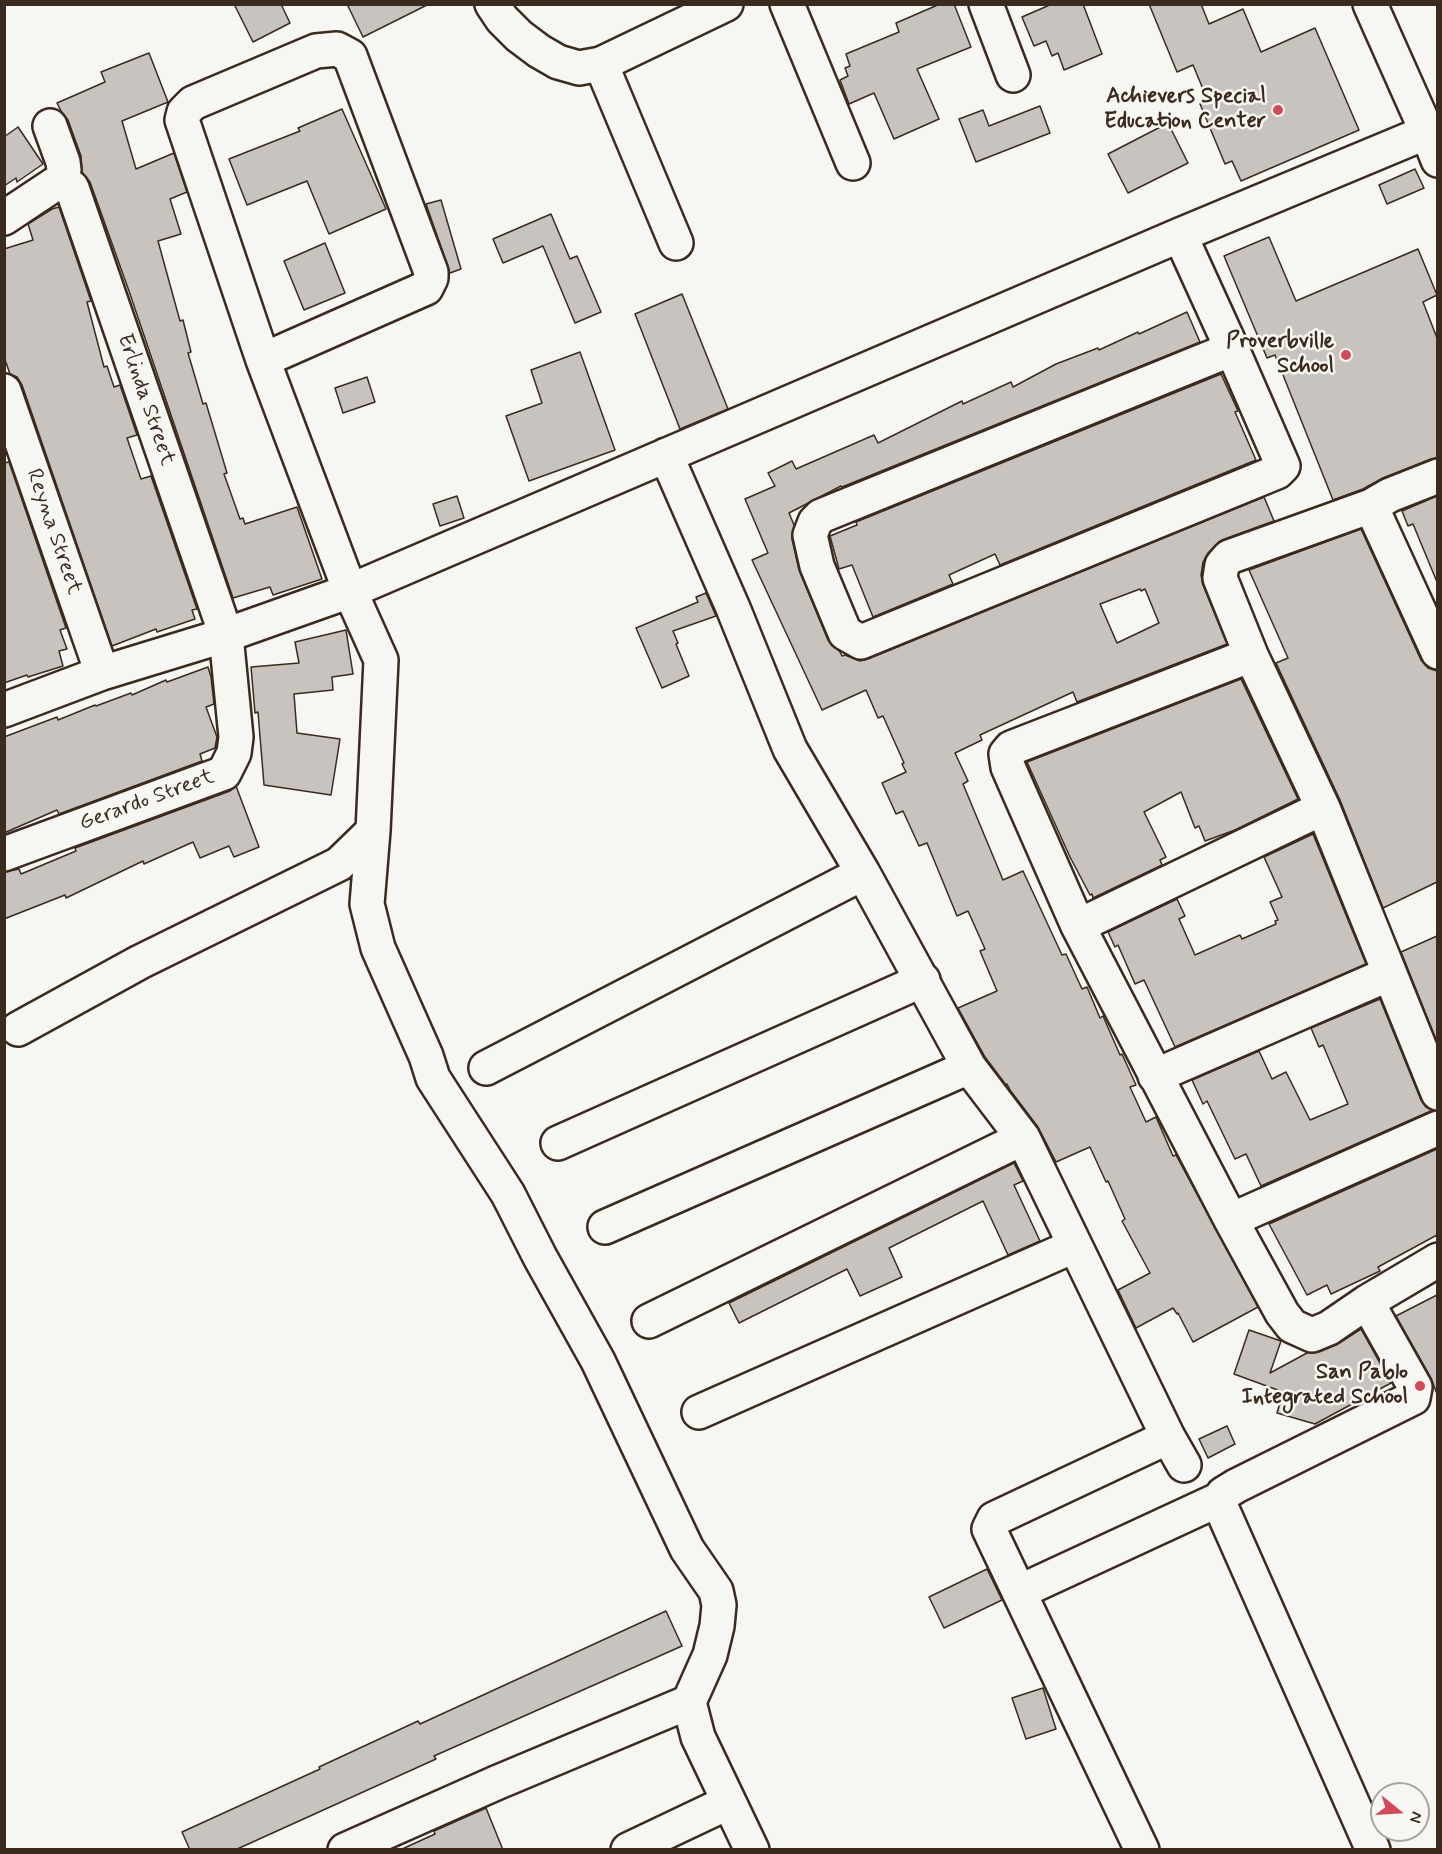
<!DOCTYPE html>
<style>
body{margin:0}
#map{position:relative;width:1442px;height:1854px;overflow:hidden;background:#f6f6f2;font-family:Mynerve,sans-serif}
canvas{display:block}
.frame{position:absolute;inset:0;border:6px solid #3b2a1e;pointer-events:none}
.north{position:absolute;left:1370px;top:1782px;width:60px;height:60px;box-sizing:border-box;background:#f6f6f2;border:2px solid #aba49d;border-radius:50%;rotate:108deg;font-size:16px;font-weight:700;line-height:24px;text-align:center;color:#3b2a1e}
.north::after{content:'';display:block;margin:auto;width:21px;height:27px;background:#d1495b;clip-path:polygon(50% 0,100% 100%,50% 72%,0 100%)}
</style>
<div id="map">
<canvas width="1442" height="1854"></canvas>
<div class="frame"></div>
<div class="north">N</div>
</div>
<script>
const c = document.querySelector('canvas').getContext('2d');
c.lineJoin = 'round';
function fillPath(path, color) { c.fillStyle = color; c.fill(path, 'evenodd'); }
const shape = rows => new Path2D(rows.map(r => 'M' + r).join(''));
function trace(path, color, width, dash) { c.strokeStyle = color; c.lineWidth = width; c.lineCap = dash ? 'butt' : 'round'; c.setLineDash(dash || []); c.stroke(path); }
function write(font, color, halo, rows, align = 'center') {
  c.font = font + ' Mynerve,sans-serif'; c.lineWidth = 5; c.setLineDash([]); c.textBaseline = 'middle'; c.strokeStyle = halo; c.fillStyle = color; for (const [text, x, y, turn = 0] of rows) {
    c.save(); c.translate(x, y); c.rotate((+turn || 0) * Math.PI / 180); c.textAlign = isNaN(turn) ? turn : align; if (halo) c.strokeText(text, 0, 0); c.fillText(text, 0, 0); c.restore();
  }
}
const building = shape([
 [234,4,281,4,290,23,253,42,234,4],
 [347,4,429,4,363,37,347,4],
 [940,4,954,4,971,47,917,69,939,119,894,139,874,93,849,104,840,80,848,76,845,68,850,66,846,54,899,32,896,23,940,4],
 [1052,4,1083,4,1102,54,1064,70,1058,53,1052,56,1046,41,1034,46,1022,17,1052,4],
 [1149,4,1201,4,1209,24,1243,9,1261,52,1315,28,1359,130,1241,181,1232,161,1225,164,1200,104,1208,101,1193,65,1177,72,1149,4],
 [149,53,168,102,122,121,136,169,174,153,187,192,170,199,181,234,158,241,180,321,183,320,191,352,188,353,203,404,206,403,227,473,224,474,240,519,243,518,245,524,297,507,322,579,273,595,270,587,233,598,129,291,90,182,82,172,81,156,68,120,61,111,57,103,105,82,101,72,149,53],
 [1040,106,1050,133,976,162,959,119,983,110,989,126,1040,106],
 [342,109,386,209,329,234,307,181,247,205,229,159,300,131,298,128,342,109],
 [1168,123,1188,163,1128,193,1108,154,1168,123],
 [18,127,43,164,17,182,16,178,4,186,4,137,18,127],
 [1415,169,1424,188,1387,204,1379,185,1415,169],
 [441,200,461,269,450,273,426,204,441,200],
 [59,207,91,301,87,302,104,367,107,366,114,387,120,385,137,435,127,438,141,479,151,476,197,609,192,610,195,619,157,632,156,629,112,646,22,385,17,377,10,374,4,357,4,249,33,240,28,224,52,209,59,207],
 [551,214,570,259,577,256,601,312,575,323,543,246,503,263,493,239,551,214],
 [1269,237,1296,301,1418,249,1437,295,1423,302,1437,338,1437,458,1431,459,1383,478,1363,489,1333,500,1275,355,1267,358,1224,256,1269,237],
 [325,243,345,293,304,310,284,261,325,243],
 [682,294,728,409,680,429,635,314,682,294],
 [1187,312,1200,342,842,487,841,486,789,513,794,525,792,539,799,570,828,640,840,652,842,656,845,655,860,661,868,659,1264,497,1274,521,1222,540,1208,553,1203,562,1201,575,1203,585,1227,644,1077,702,1073,692,980,735,982,740,955,753,968,781,963,784,1003,880,1023,871,1062,955,1066,954,1082,989,1087,987,1100,1018,1103,1016,1120,1055,1122,1054,1136,1085,1130,1087,1146,1122,1156,1117,1173,1156,1176,1155,1258,1307,1193,1342,1178,1313,1177,1314,1173,1308,1136,1328,1118,1290,1150,1273,1122,1221,1125,1219,1108,1181,1106,1182,1090,1147,1056,1162,1038,1127,1010,1090,1007,1084,1006,1085,985,1057,958,1008,997,991,980,951,985,949,968,911,957,916,927,843,919,846,903,811,896,814,882,783,906,772,902,764,904,763,883,716,878,718,866,690,822,710,752,560,768,553,745,499,775,486,768,473,792,461,796,469,874,435,878,443,962,401,963,404,1011,382,1013,387,1056,364,1098,348,1099,350,1138,332,1139,334,1187,312],
 [1140,589,1141,591,1145,589,1159,623,1117,643,1100,604,1140,589],
 [580,352,615,450,529,481,506,416,542,403,531,370,580,352],
 [1221,374,1238,411,1235,412,1256,460,1000,565,995,554,949,575,953,584,873,617,852,565,839,569,830,536,857,525,856,522,1221,374],
 [367,377,375,402,343,413,335,388,367,377],
 [9,462,66,628,60,630,67,649,59,651,63,666,28,677,27,675,4,683,4,463,9,462],
 [457,496,464,518,440,526,433,504,457,496],
 [1437,496,1437,582,1413,524,1408,526,1402,511,1437,496],
 [1361,529,1421,660,1428,668,1437,671,1437,882,1383,908,1340,800,1276,663,1288,658,1249,570,1361,529],
 [706,593,716,616,673,631,678,643,676,644,689,676,662,688,636,628,698,602,696,597,706,593],
 [346,630,353,674,332,677,333,690,294,694,297,733,340,739,331,795,264,785,258,712,255,713,251,667,299,663,295,642,346,630],
 [208,667,211,677,214,704,206,707,217,737,215,748,200,754,202,761,59,814,57,810,4,833,4,737,57,717,58,720,95,705,96,706,131,693,132,695,166,680,167,682,208,667],
 [1241,679,1298,799,1235,830,1205,841,1199,826,1195,828,1181,792,1144,812,1166,857,1160,860,1162,865,1093,898,1092,894,1090,895,1070,857,1027,762,1241,679],
 [236,786,259,847,234,857,229,846,200,858,193,842,144,864,143,861,66,898,65,895,4,919,4,872,19,869,21,874,76,851,75,848,230,791,236,786],
 [1313,834,1366,964,1175,1047,1144,980,1135,984,1118,945,1115,947,1108,932,1177,899,1185,916,1179,919,1195,955,1240,935,1242,939,1276,924,1275,921,1278,920,1270,902,1282,897,1264,857,1313,834],
 [1437,936,1437,1042,1401,952,1437,936],
 [1380,999,1421,1100,1426,1107,1433,1110,1261,1186,1246,1154,1235,1159,1207,1101,1203,1104,1192,1080,1259,1051,1272,1079,1286,1072,1310,1120,1348,1104,1323,1045,1319,1047,1311,1028,1380,999],
 [1437,1149,1437,1235,1378,1267,1380,1271,1331,1294,1327,1285,1307,1295,1269,1224,1437,1149],
 [1014,1163,1023,1181,1014,1185,1040,1241,1008,1255,983,1201,889,1248,902,1277,860,1296,847,1269,739,1323,729,1303,1014,1163],
 [1437,1295,1437,1394,1431,1378,1396,1316,1437,1295],
 [1361,1329,1391,1383,1315,1424,1277,1413,1283,1392,1234,1374,1249,1330,1281,1341,1270,1373,1307,1353,1319,1352,1336,1345,1361,1329],
 [1227,1426,1235,1444,1208,1458,1199,1439,1227,1426],
 [987,1569,1002,1600,944,1628,929,1597,987,1569],
 [666,1611,682,1646,434,1756,436,1759,235,1850,190,1850,182,1832,320,1769,319,1767,418,1721,420,1724,666,1611],
 [1043,1688,1056,1729,1026,1739,1012,1698,1043,1688],
 [486,1808,503,1850,400,1850,435,1834,434,1831,486,1808]
]);
const minor = shape([
 [492,4,502,19,519,36,539,51,558,62,579,68,601,64,726,4],
 [787,4,853,163],
 [986,4,1013,75],
 [1370,4,1427,132,1438,160],
 [601,64,676,243],
 [50,126,63,162,64,170,61,183],
 [4,218,55,184,67,184,72,188,226,635,236,737,234,753,224,773,4,854],
 [1180,235,1232,349,1283,466,1277,472,861,642,845,633,817,566,810,535,815,522,821,516,1232,349],
 [263,360,426,288,431,278,431,272,350,56,337,49,316,51,193,103,184,112,182,120,263,360,350,591,381,660,373,831,367,904,378,948,426,1056,433,1078,508,1194,540,1257,598,1361,687,1549,716,1591,719,1605,717,1626,710,1655,689,1702,496,1783,345,1850],
 [4,391,102,673],
 [666,455,733,608,790,749,863,873,969,1067,1023,1138,1168,1437,1184,1465],
 [1438,476,1390,495,1371,506,1229,557,1222,565,1220,578,1251,655,1323,808,1438,1093],
 [1371,506,1438,652],
 [1251,655,1011,748,1006,754,1008,767,1078,926,1231,1220,1282,1313,1292,1326,1312,1335,1329,1328,1367,1302,1438,1260],
 [4,710,102,673,226,635,350,591,1180,235,1427,132],
 [1078,926,1323,808],
 [18,1029,140,962,339,864,373,831],
 [486,1068,863,873],
 [1155,1076,1389,974],
 [558,1143,923,980],
 [1231,1220,1438,1128],
 [605,1227,969,1067],
 [649,1321,1023,1138],
 [699,1412,1074,1246],
 [1220,1499,1222,1509,1373,1850],
 [1019,1592,1220,1499,1223,1494,1236,1486,1413,1398,1415,1387,1367,1302],
 [689,1702,698,1737,752,1850],
 [628,1850,729,1802],
 [1142,1850,989,1529,994,1519,1168,1437]
]);
const markers = [
 [1278,110,6,"#d1495b"],
 [1346,355,6,"#d1495b"],
 [1420,1386,6,"#d1495b"]
];
const poiNames = [
 ["Achievers Special",1266,97],
 ["Education Center",1266,122],
 ["Proverbville",1334,342],
 ["School",1334,367],
 ["San Pablo",1408,1373],
 ["Integrated School",1408,1398]
];
const streetNames = [
 ["Erlinda Street",145,400,71],
 ["Reyna Street",53,532,71],
 ["Gerardo Street",147,801,-20]
];
fillPath(building, '#c8c3be');
trace(building, '#3b2a1e', 1.5);
trace(minor, '#3b2a1e', 38);
trace(minor, '#f6f6f2', 33);
for (const [x, y, r, color] of markers) { const dot = new Path2D(); dot.arc(x, y, r, 0, 2 * Math.PI); c.fillStyle = color; c.fill(dot); trace(dot, '#f6f6f2', 2); }
write('bold 22px', '#3b2a1e', '#f6f6f2', poiNames, 'right');
write('22px', '#3b2a1e', '#f6f6f2', streetNames);
</script>
